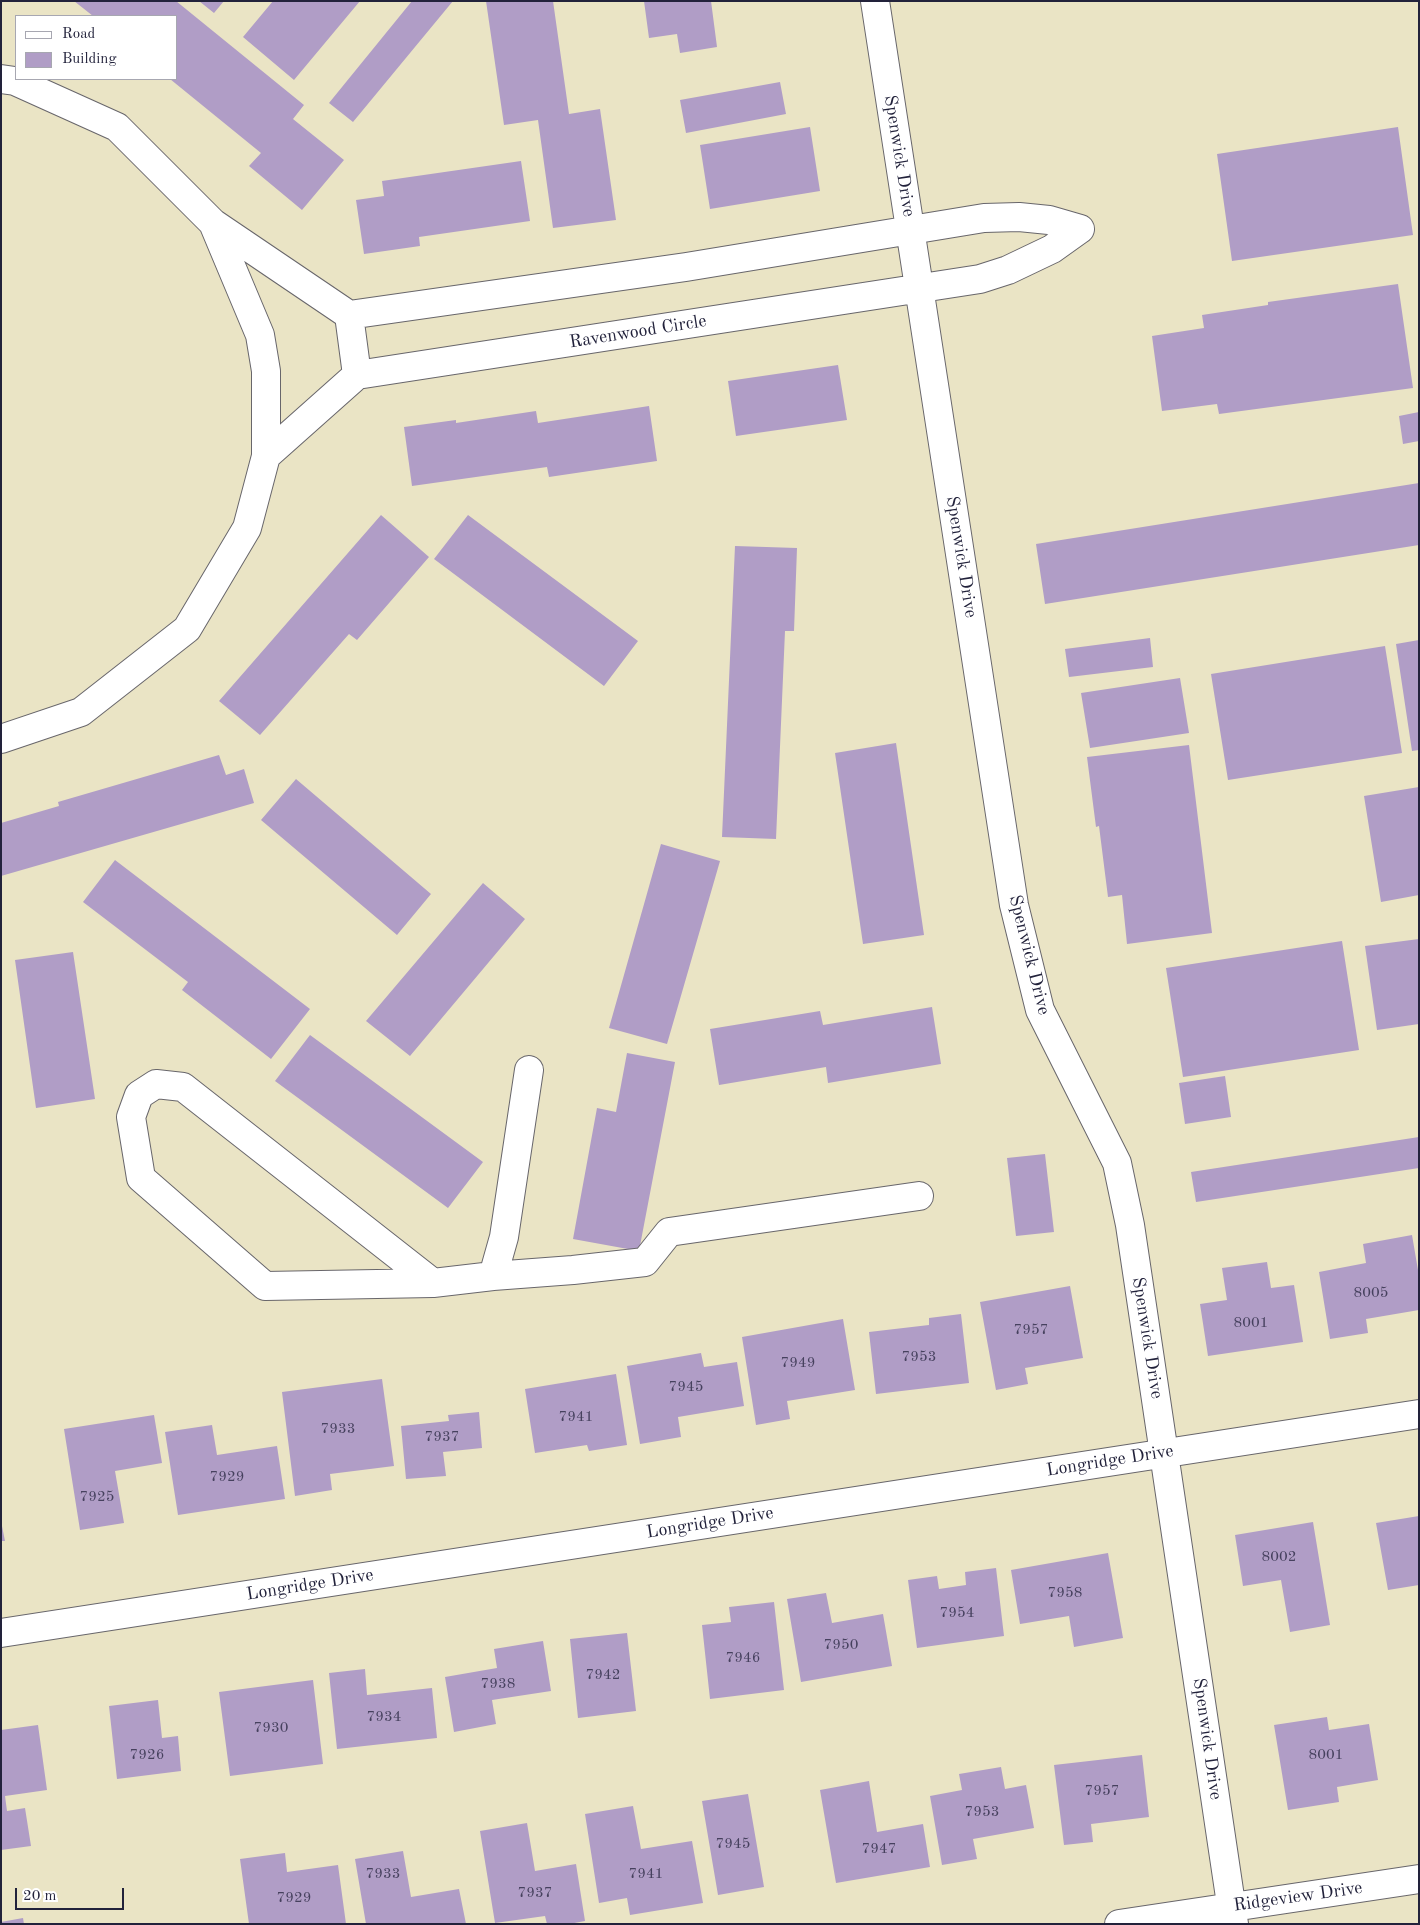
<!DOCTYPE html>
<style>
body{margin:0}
#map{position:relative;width:1420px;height:1925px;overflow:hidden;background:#eae4c5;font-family:"Old Standard TT",serif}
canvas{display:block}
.frame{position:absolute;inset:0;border:2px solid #22223b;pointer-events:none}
.legend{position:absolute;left:15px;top:15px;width:162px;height:65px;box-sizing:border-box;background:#fff;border:1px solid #a7a7b1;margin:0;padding:6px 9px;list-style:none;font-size:15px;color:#22223b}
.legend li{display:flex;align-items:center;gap:10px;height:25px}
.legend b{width:25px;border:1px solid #a7a7b1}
.scale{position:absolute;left:15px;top:1888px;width:109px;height:22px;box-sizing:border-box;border:2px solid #22223b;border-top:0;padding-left:6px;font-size:15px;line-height:18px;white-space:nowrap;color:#22223b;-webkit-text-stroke:4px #fff;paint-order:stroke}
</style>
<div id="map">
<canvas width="1420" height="1925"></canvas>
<div class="frame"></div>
<ul class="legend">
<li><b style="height:6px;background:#fff"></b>Road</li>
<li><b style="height:14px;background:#b09dc6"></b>Building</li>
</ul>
<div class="scale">20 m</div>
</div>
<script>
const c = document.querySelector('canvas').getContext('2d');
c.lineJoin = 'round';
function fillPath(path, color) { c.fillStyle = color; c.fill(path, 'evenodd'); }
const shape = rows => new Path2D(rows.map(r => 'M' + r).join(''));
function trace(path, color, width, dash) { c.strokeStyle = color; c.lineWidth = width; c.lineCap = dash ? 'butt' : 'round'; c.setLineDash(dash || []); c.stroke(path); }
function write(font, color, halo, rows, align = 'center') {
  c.font = font + ' "Old Standard TT",serif'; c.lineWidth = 4.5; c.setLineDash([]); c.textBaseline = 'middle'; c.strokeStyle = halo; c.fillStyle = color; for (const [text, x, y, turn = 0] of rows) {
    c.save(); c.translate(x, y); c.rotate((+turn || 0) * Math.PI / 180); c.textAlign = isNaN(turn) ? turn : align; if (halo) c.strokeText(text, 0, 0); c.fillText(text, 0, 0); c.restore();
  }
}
const building = shape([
 [74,1,176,1,304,105,293,119,344,160,302,210,249,166,261,153,170,79,176,79,176,16,93,16],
 [199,1,224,1,214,13],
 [273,1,360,1,294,80,243,37],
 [412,1,453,1,353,122,329,103],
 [486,1,553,1,569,114,600,109,616,220,553,228,538,120,504,125],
 [644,1,711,1,717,47,680,53,677,34,649,38],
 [780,82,786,114,686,133,680,100],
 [810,127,820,191,710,209,700,145],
 [1398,127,1413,235,1232,261,1217,154],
 [521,161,530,221,419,237,420,246,364,254,356,200,384,196,382,181],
 [1398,284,1413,388,1219,414,1217,404,1162,411,1152,336,1204,328,1202,315,1268,305,1268,302],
 [838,365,847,420,736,436,728,381],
 [649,406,657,461,549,477,547,467,412,486,404,427,456,420,456,423,536,411,538,423],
 [1419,412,1419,441,1403,444,1399,416],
 [1419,483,1419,545,1045,604,1036,544],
 [381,515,429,557,357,640,349,634,260,735,219,701],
 [468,515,638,641,604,686,434,559],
 [735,546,797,548,794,631,785,631,776,839,722,837],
 [1150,638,1153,667,1069,677,1065,649],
 [1419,640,1419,750,1412,751,1396,644],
 [1385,646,1402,753,1228,780,1211,674],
 [1180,678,1189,733,1090,748,1081,693],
 [896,743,924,935,863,944,835,753],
 [1189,745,1212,933,1127,944,1122,895,1108,897,1099,826,1096,827,1087,757],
 [219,755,226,775,244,769,254,803,1,876,1,823,59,806,58,802],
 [296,779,431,894,397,935,261,820],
 [1419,787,1419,895,1381,902,1364,796],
 [661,844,720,861,667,1044,609,1028],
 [115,860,310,1009,271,1059,182,990,188,982,83,902],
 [483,883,525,919,410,1056,366,1021],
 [1419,939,1419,1024,1377,1030,1365,946],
 [1342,941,1359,1050,1183,1077,1166,968],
 [73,952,95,1099,36,1108,15,960],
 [932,1007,941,1064,828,1083,826,1067,719,1085,710,1029,820,1011,823,1025],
 [310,1035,483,1162,448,1208,275,1081],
 [627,1053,675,1062,639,1251,573,1239,597,1108,616,1112],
 [1225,1076,1231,1117,1185,1124,1179,1083],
 [1419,1137,1419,1168,1196,1202,1191,1172],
 [1045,1154,1054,1232,1016,1236,1007,1158],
 [1412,1235,1419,1276,1419,1310,1366,1319,1368,1333,1330,1339,1319,1272,1366,1263,1363,1244],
 [1267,1262,1271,1288,1294,1285,1303,1342,1208,1356,1200,1304,1227,1300,1222,1268],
 [1070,1286,1083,1358,1025,1368,1028,1384,996,1390,980,1302],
 [961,1314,969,1383,876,1394,869,1332,929,1325,929,1318],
 [843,1319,855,1390,787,1401,790,1419,756,1425,742,1337],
 [701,1353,704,1367,737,1362,744,1406,678,1417,681,1437,640,1444,627,1366],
 [616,1374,627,1445,589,1451,587,1445,535,1453,525,1389],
 [382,1379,394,1466,330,1474,332,1490,295,1496,282,1392],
 [479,1412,482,1448,443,1452,446,1476,406,1479,401,1426,449,1421,448,1415],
 [154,1415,162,1463,115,1471,124,1523,80,1530,64,1429],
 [212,1425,217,1455,277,1446,285,1499,178,1515,165,1432],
 [1419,1516,1419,1585,1388,1590,1376,1523],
 [1,1521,5,1541,1,1541],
 [1313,1522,1330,1625,1290,1632,1281,1580,1243,1586,1235,1535],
 [1108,1553,1123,1638,1074,1647,1069,1616,1020,1624,1011,1570],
 [996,1568,1004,1636,917,1648,908,1580,937,1576,939,1589,966,1585,965,1572],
 [826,1593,832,1623,883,1614,892,1666,801,1682,787,1599],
 [774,1602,784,1690,710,1699,702,1625,731,1622,729,1607],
 [627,1633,636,1711,578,1718,570,1639],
 [543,1641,551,1691,492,1700,496,1724,454,1732,445,1677,497,1668,494,1649],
 [365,1669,367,1695,432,1688,437,1738,337,1749,329,1673],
 [313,1680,323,1764,230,1776,219,1692],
 [158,1700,162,1738,178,1736,181,1771,117,1779,109,1706],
 [1327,1717,1329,1730,1369,1724,1378,1780,1337,1787,1339,1802,1288,1810,1274,1725],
 [38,1725,47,1790,5,1796,7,1811,25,1808,31,1846,1,1850,1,1730],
 [1142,1755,1149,1817,1091,1824,1093,1842,1064,1845,1054,1765],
 [1001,1767,1005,1789,1026,1785,1034,1828,973,1839,977,1859,942,1865,930,1796,962,1790,959,1774],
 [869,1781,877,1832,923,1824,930,1867,836,1883,820,1790],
 [748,1794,764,1887,718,1895,702,1801],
 [633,1806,641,1849,692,1841,703,1903,630,1915,627,1898,599,1903,585,1814],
 [527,1823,535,1871,576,1864,585,1921,569,1924,547,1924,545,1916,495,1923,480,1831],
 [403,1851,411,1897,459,1889,466,1924,366,1924,355,1859],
 [285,1853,287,1872,338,1865,346,1924,249,1924,240,1859],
 [23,1918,24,1924,1,1924,1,1922]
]);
const minor = shape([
 [875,1,1014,905,1040,1010,1117,1163,1130,1225,1234,1924],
 [1,79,15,81,117,127,213,223,260,335,266,371,266,456,247,528,187,629,81,712,1,739],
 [213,223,349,315,686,267,984,218,1019,217,1049,220,1080,229],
 [349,315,357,375],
 [266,456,357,375,980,279,1008,270,1052,249,1080,229],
 [493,1276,573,1270,645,1262,669,1232,919,1196],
 [433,1283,265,1286,141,1178,131,1117,139,1095,156,1084,183,1087,433,1283,493,1276,504,1237,529,1070],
 [1,1633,1419,1414],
 [1119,1924,1419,1879]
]);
const numberNames = [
 ["8005",1371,1293],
 ["8001",1251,1323],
 ["7957",1031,1330],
 ["7953",919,1357],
 ["7949",798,1363],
 ["7945",686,1387],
 ["7941",576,1417],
 ["7933",338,1429],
 ["7937",442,1437],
 ["7929",227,1477],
 ["7925",97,1497],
 ["8002",1279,1557],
 ["7958",1065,1593],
 ["7954",957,1613],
 ["7950",841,1645],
 ["7946",743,1658],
 ["7942",603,1675],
 ["7938",498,1684],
 ["7934",384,1717],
 ["7930",271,1728],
 ["7926",147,1755],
 ["8001",1326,1755],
 ["7957",1102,1791],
 ["7953",982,1812],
 ["7945",733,1844],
 ["7947",879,1849],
 ["7933",383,1874],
 ["7941",646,1874],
 ["7937",535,1893],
 ["7929",294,1898]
];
const streetNames = [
 ["Spenwick Drive",899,156,81],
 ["Ravenwood Circle",638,332,-9],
 ["Spenwick Drive",961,557,81],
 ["Spenwick Drive",1029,955,76],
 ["Spenwick Drive",1147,1338,81],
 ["Longridge Drive",1110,1461,-9],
 ["Longridge Drive",710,1523,-9],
 ["Longridge Drive",310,1585,-9],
 ["Spenwick Drive",1207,1739,82],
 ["Ridgeview Drive",1298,1897,-8]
];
fillPath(building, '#b09dc6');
trace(minor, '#68666b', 30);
trace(minor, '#fff', 28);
write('15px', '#46415e', null, numberNames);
write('18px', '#22223b', '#fff', streetNames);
</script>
